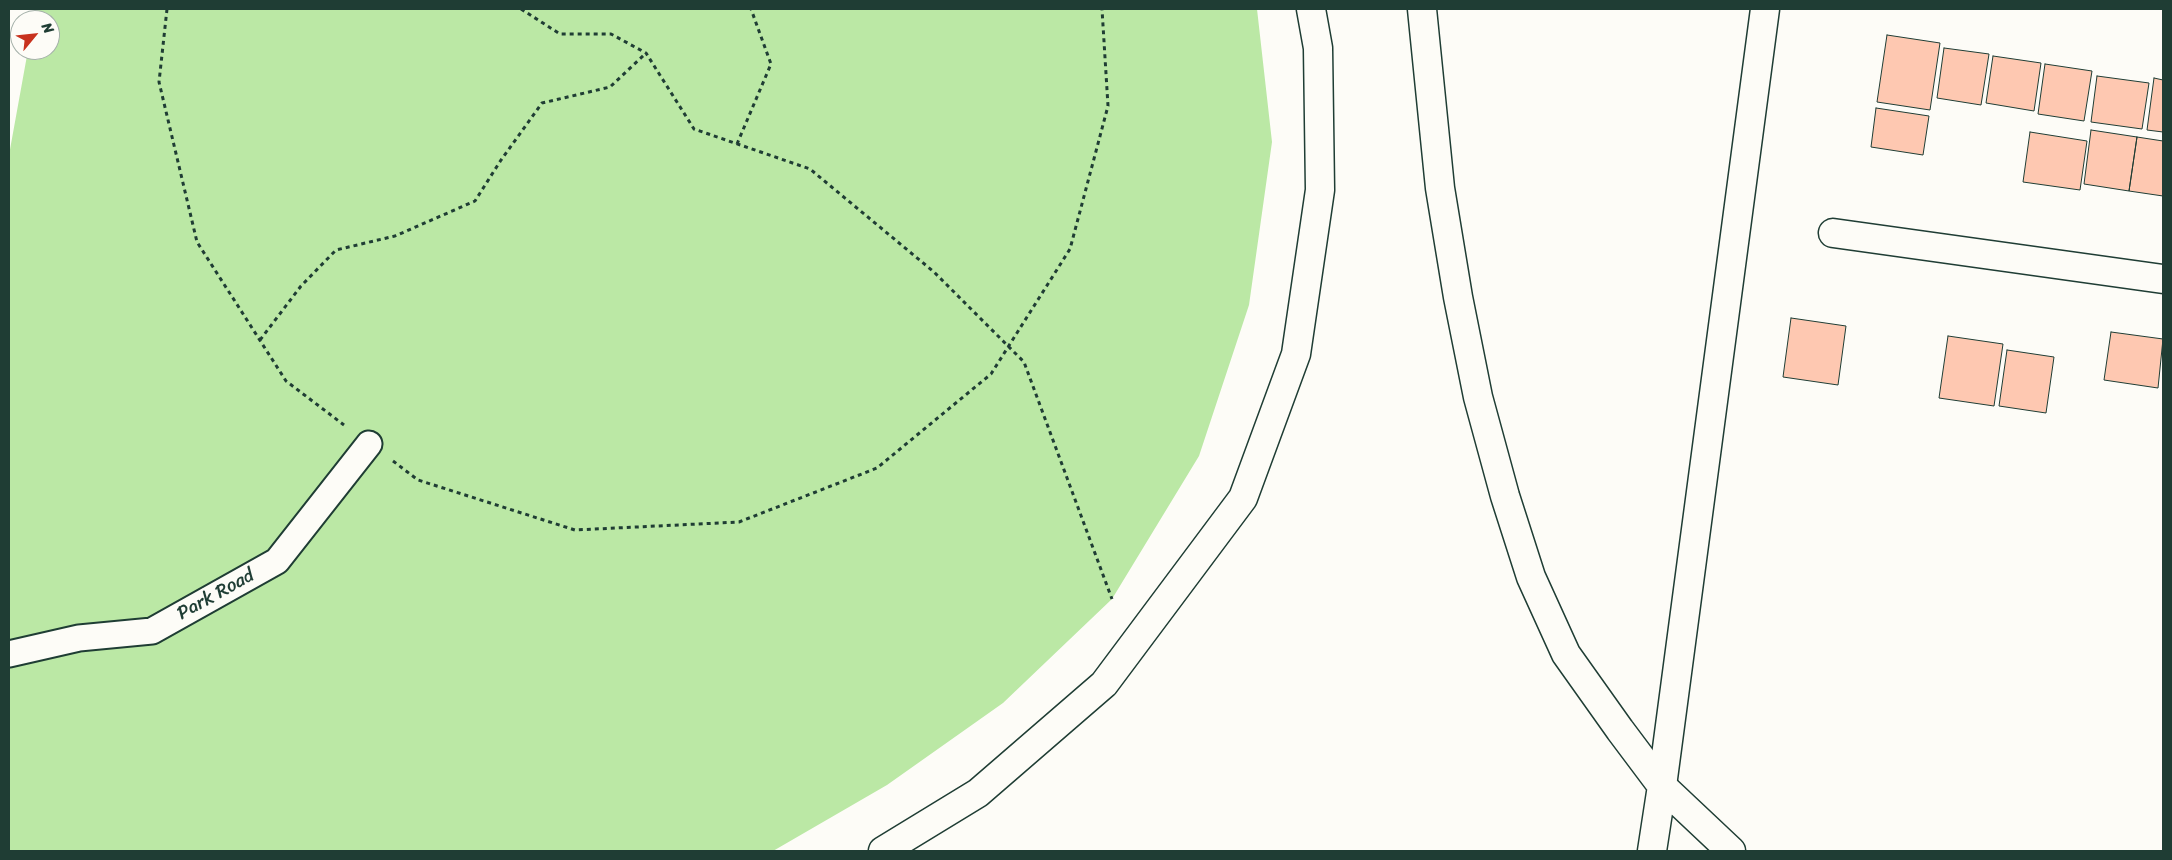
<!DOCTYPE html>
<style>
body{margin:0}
#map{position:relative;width:2172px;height:860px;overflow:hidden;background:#fdfcf7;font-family:Sriracha,sans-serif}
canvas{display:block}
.frame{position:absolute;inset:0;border:10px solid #1f3d34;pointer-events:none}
.north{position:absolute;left:10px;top:10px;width:50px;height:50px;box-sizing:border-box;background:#fdfcf7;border:1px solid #a4b0a9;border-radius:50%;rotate:62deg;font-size:14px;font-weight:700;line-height:20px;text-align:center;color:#1f3d34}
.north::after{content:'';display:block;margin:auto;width:18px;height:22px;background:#c8321e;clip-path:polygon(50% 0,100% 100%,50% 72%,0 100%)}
</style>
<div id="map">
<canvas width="2172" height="860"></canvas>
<div class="frame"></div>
<div class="north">N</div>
</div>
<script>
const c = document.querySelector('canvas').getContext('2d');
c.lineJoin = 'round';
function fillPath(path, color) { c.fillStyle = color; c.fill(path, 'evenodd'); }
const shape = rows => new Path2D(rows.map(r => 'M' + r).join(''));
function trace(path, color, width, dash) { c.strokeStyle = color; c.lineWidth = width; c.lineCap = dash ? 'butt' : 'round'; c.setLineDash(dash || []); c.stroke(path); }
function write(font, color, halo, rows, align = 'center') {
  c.font = font + ' Sriracha,sans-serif'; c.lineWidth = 4; c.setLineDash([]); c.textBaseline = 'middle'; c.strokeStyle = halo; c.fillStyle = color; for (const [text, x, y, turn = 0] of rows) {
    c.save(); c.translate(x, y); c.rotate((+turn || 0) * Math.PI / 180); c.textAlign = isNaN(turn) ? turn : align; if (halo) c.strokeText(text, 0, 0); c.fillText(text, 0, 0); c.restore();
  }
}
const green = shape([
 [35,9,1257,9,1272,142,1249,305,1199,456,1112,599,1003,703,887,785,773,851,9,851,9,155,28,50,50,50,50,20,33,20]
]);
const building = shape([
 [1887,35,1940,43,1930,110,1877,102,1887,35],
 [1944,48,1989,54,1981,105,1937,98,1944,48],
 [1993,56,2041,63,2034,111,1986,103,1993,56],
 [2045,64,2092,71,2084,121,2038,114,2045,64],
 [2097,76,2149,83,2142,129,2091,122,2097,76],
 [2154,78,2163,80,2163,132,2147,130,2154,78],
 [1876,108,1929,116,1923,155,1871,147,1876,108],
 [2091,130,2137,137,2129,191,2084,184,2091,130],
 [2030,132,2087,141,2080,190,2023,182,2030,132],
 [2137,137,2163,141,2163,196,2129,191,2137,137],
 [1791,318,1846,326,1838,385,1783,377,1791,318],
 [2111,332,2163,339,2158,388,2104,380,2111,332],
 [1948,336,2003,344,1994,406,1939,398,1948,336],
 [2007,350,2054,357,2046,413,1999,406,2007,350]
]);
const path = shape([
 [167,9,159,82,197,242,286,381,344,425],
 [521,9,560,34,611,34,646,53,694,129,810,169,934,272,1024,362,1112,599],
 [737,144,771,64,751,9],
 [260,340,301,286,336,250,395,236,475,201,501,160,542,103,610,87,646,53],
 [393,461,418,480,575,530,739,522,877,468,991,374,1070,249,1108,106,1102,9]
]);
const pedestrian = shape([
 [9,654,79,638,152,631,277,561,369,444]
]);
const minor = shape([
 [1833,233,2163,279],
 [1662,786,1765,9]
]);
const secondary = shape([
 [1422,9,1440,188,1458,297,1478,397,1505,496,1531,577,1566,654,1620,730,1662,786,1731,851],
 [883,851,978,793,1104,684,1243,498,1296,354,1320,190,1318,48,1311,9],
 [1652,851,1662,786]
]);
const streetNames = [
 ["Park Road",216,595,-29]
];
fillPath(green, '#bbe8a5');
fillPath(building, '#fec8b1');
trace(building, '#1f3d34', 1);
trace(pedestrian, '#1f3d34', 29);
trace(minor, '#1f3d34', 31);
trace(secondary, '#1f3d34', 31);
trace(path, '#1f3d34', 3, [4, 4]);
trace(pedestrian, '#fdfcf7', 25);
trace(minor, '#fdfcf7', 28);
trace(secondary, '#fdfcf7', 28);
write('19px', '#1f3d34', '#fdfcf7', streetNames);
</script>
